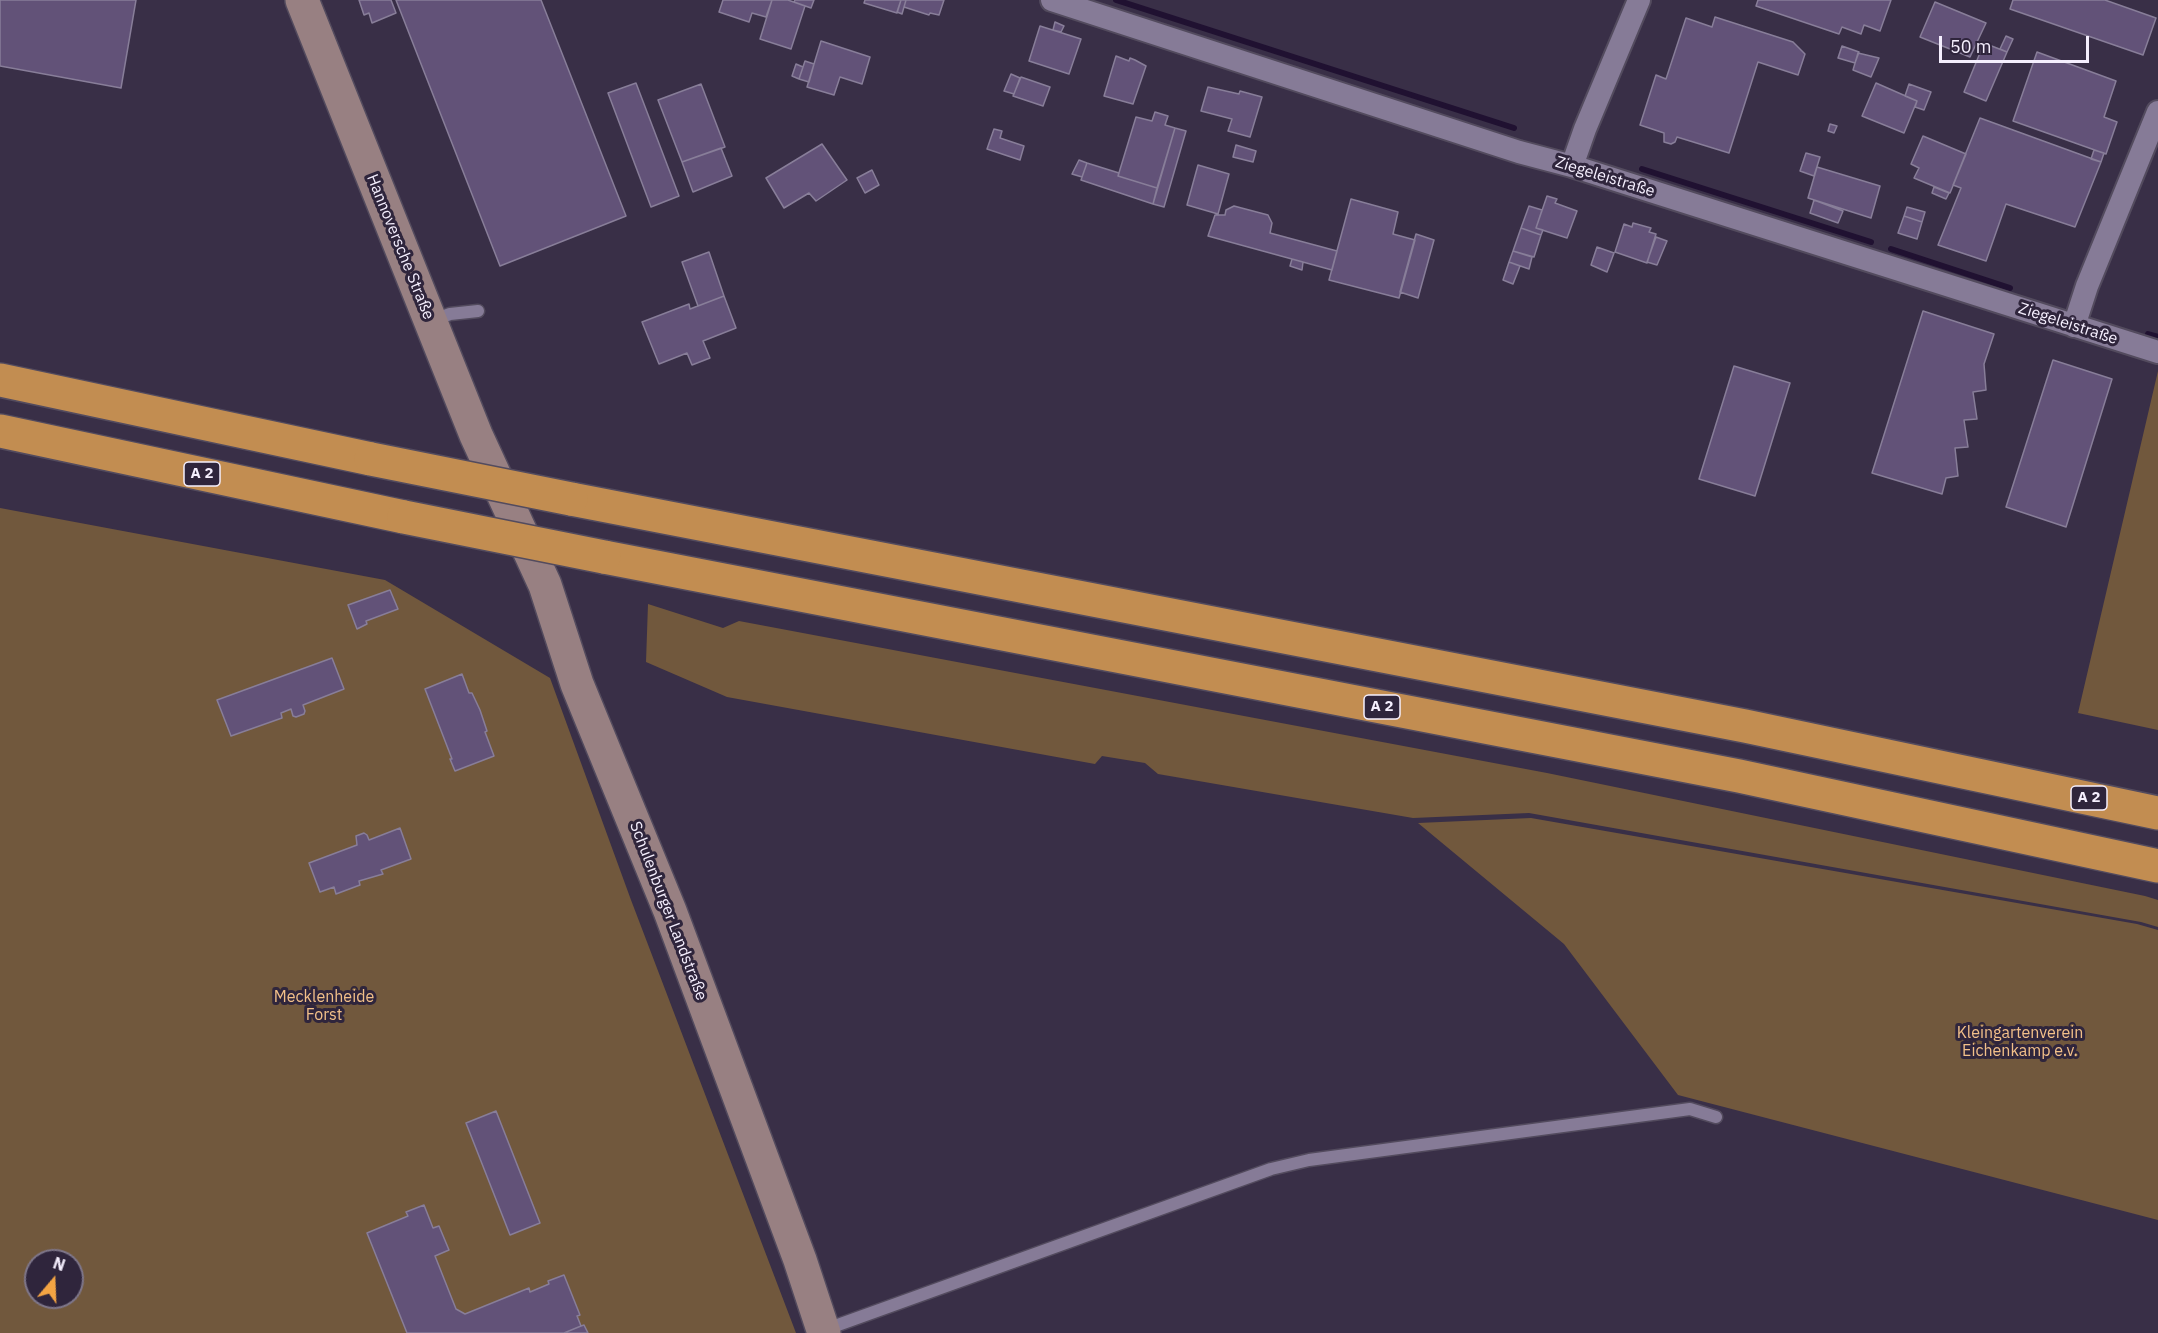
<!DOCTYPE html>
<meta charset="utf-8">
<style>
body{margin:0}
#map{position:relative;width:2158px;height:1333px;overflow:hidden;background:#392f47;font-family:"IBM Plex Sans",sans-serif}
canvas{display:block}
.north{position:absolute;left:24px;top:1249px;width:60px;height:60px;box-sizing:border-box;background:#2f253c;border:2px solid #7e768a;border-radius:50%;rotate:19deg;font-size:16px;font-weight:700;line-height:24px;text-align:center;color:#f5effe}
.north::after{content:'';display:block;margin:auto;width:21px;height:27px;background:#f3a443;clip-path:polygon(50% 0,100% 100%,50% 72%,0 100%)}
.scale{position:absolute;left:1939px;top:36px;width:150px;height:27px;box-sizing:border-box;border:3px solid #f5effe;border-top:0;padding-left:8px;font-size:18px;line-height:21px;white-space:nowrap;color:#f5effe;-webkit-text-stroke:4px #2f253c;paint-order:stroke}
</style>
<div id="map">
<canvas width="2158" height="1333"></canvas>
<div class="north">N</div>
<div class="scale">50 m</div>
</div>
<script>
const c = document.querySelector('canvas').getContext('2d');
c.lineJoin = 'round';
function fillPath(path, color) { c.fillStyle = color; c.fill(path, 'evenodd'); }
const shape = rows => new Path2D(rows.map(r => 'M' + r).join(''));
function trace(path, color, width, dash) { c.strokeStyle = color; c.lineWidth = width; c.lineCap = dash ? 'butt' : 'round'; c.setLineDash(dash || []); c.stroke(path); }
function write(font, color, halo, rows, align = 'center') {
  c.font = font + ' "IBM Plex Sans",sans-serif'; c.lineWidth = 6; c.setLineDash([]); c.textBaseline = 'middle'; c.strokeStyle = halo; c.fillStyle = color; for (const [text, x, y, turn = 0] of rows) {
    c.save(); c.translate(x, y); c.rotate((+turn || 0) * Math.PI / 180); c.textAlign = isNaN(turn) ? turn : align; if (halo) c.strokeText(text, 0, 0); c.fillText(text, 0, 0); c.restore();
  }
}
const green = shape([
 [2158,371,2158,730,2078,713],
 [0,508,385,580,550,678,631,900,796,1333,0,1333],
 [36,1261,72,1261,72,1297,36,1297],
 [648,604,723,628,739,621,1547,773,2145,896,2158,900,2158,927,2141,922,1529,813,1413,818,1158,774,1145,763,1102,756,1095,764,727,697,646,662],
 [1531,818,2137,924,2158,930,2158,1220,1678,1095,1564,944,1418,823]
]);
const stream = shape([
 [1116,0,1514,128],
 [1642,169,1871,242],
 [1891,249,2010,288],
 [2148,334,2158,337]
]);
const building = shape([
 [0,0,136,0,121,88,0,66,0,0],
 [359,0,391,0,396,13,372,23,369,13,364,15,359,0],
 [396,0,541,0,626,216,500,266,396,0],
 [723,0,772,0,766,17,752,13,749,22,719,12,723,0],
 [772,0,788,0,805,6,791,49,760,39,772,0],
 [795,0,814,0,811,8,794,2,795,0],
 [865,0,901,0,897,13,864,3,865,0],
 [901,0,906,0,902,14,897,12,901,0],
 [906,0,944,0,939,15,930,13,929,15,904,7,906,0],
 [1758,0,1891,0,1880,31,1864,25,1861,34,1842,27,1839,34,1756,6,1758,0],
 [2013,0,2105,0,2156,18,2143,55,2010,9,2013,0],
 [1935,2,1986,23,1970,57,1920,37,1935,2],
 [1715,17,1793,42,1805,54,1798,75,1758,62,1729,153,1677,137,1675,142,1671,144,1664,142,1664,133,1640,125,1656,75,1666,79,1686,18,1712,27,1715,17],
 [1055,22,1064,26,1061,32,1053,30,1055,22],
 [1040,26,1081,39,1069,74,1029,61,1040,26],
 [2006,36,2013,39,2007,52,2000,49,2006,36],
 [821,41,870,57,862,84,840,77,834,95,807,87,821,41],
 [1984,43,2007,52,1986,101,1964,92,1984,43],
 [1842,46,1859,52,1855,63,1838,58,1842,46],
 [2037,52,2116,81,2104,117,2117,122,2106,154,2013,121,2037,52],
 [1858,53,1879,58,1871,77,1853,70,1858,53],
 [1116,56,1129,61,1130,58,1135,60,1146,66,1133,104,1104,96,1116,56],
 [805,61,814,64,809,82,799,79,805,61],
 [796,64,803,67,799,79,792,76,796,64],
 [1011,74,1020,78,1014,94,1004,91,1011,74],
 [1021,77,1050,87,1043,106,1013,96,1021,77],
 [636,83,679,196,651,207,608,93,636,83],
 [1876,83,1917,101,1904,133,1862,116,1876,83],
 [701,84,725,147,682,162,658,100,701,84],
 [1909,84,1931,92,1924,110,1915,107,1917,101,1905,96,1909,84],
 [1208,87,1239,94,1240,91,1262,97,1250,137,1228,131,1232,119,1201,111,1208,87],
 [1155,112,1168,116,1165,125,1175,128,1157,188,1118,176,1136,117,1152,121,1155,112],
 [1980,118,2101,162,2075,227,2006,204,1986,261,1938,245,1961,188,1953,185,1980,118],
 [1830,124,1837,126,1834,133,1828,131,1830,124],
 [1175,128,1186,131,1164,207,1153,204,1175,128],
 [994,129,1002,131,1000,138,1024,146,1020,160,987,149,994,129],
 [1923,136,1966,154,1950,193,1914,178,1919,168,1911,164,1923,136],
 [822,144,847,180,816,201,809,193,784,208,766,178,822,144],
 [1236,145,1256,151,1253,162,1233,157,1236,145],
 [721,148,732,176,693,192,682,162,721,148],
 [2094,150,2104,153,2101,162,2091,159,2094,150],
 [1806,153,1820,157,1814,176,1800,171,1806,153],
 [1079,160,1087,163,1082,177,1072,174,1079,160],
 [1087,163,1119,173,1118,176,1157,188,1153,204,1081,180,1087,163],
 [1198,165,1229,174,1218,214,1187,205,1198,165],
 [1817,167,1880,186,1871,218,1808,198,1817,167],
 [872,170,879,185,865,193,857,178,872,170],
 [1934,187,1949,193,1946,199,1932,193,1934,187],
 [1547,196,1557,199,1555,203,1577,211,1567,238,1536,228,1547,196],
 [1351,199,1398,212,1393,234,1415,240,1399,298,1329,280,1351,199],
 [1814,200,1843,211,1838,223,1810,213,1814,200],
 [1234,206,1268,215,1272,223,1270,233,1337,251,1332,270,1208,236,1215,215,1225,215,1226,210,1234,206],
 [1529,206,1542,210,1536,228,1543,230,1541,235,1521,228,1529,206],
 [1907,207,1925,212,1922,222,1904,216,1907,207],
 [1904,216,1922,222,1917,239,1898,233,1904,216],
 [1633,223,1651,228,1649,232,1656,234,1647,263,1615,252,1624,224,1632,227,1633,223],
 [1521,228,1541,235,1534,257,1513,251,1521,228],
 [1416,234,1434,240,1418,298,1400,292,1416,234],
 [1656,237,1667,241,1657,265,1647,262,1656,237],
 [1597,247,1614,253,1607,272,1591,265,1597,247],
 [1513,251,1532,257,1529,269,1509,262,1513,251],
 [709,252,724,296,698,306,682,262,709,252],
 [1292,259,1303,262,1302,270,1290,266,1292,259],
 [1509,262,1520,266,1513,284,1503,280,1509,262],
 [724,296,736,328,703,341,710,358,692,365,687,353,659,364,642,322,689,304,690,309,724,296],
 [1923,311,1994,334,1984,364,1986,390,1973,392,1977,419,1964,420,1968,447,1955,448,1958,476,1946,478,1942,494,1872,473,1923,311],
 [2053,360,2112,379,2066,527,2006,507,2053,360],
 [1734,366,1790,383,1755,496,1699,479,1734,366],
 [390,590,398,609,366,621,367,624,357,629,348,605,390,590],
 [332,658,344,689,303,705,305,711,304,714,296,717,293,716,291,709,281,713,282,718,231,736,217,700,332,658],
 [462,674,469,693,472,693,480,710,487,731,485,732,494,756,455,771,450,759,452,759,425,689,462,674],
 [400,828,411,859,381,870,383,874,359,881,360,885,336,894,334,887,320,892,309,863,357,845,356,836,364,833,367,835,369,840,400,828],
 [496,1111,540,1223,510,1235,466,1123,496,1111],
 [424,1205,433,1228,439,1226,449,1250,435,1256,456,1309,465,1314,529,1288,530,1292,549,1284,548,1281,564,1275,580,1315,577,1316,581,1326,564,1333,407,1333,367,1233,408,1216,406,1212,424,1205],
 [584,1325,588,1333,564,1333,581,1326,584,1325]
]);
const service = shape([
 [431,321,450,314,478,311],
 [824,1330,1271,1169,1309,1160,1690,1109,1716,1117]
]);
const minor = shape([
 [1052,0,1519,152,1572,166,2158,352],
 [1572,166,1585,129,1639,0],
 [2074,326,2087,286,2158,112]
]);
const secondary = shape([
 [302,0,476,435,545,585,577,684,670,911,800,1260,824,1333]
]);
const motorway = shape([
 [0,380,371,459],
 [0,431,404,517],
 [571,499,1745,726,2158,813],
 [604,557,1739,776,2158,866]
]);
const motorwayBridge = shape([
 [371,459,571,499],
 [404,517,604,557]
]);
const shields = [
 [202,474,36],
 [1382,707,36],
 [2089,798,36]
];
const shieldNames = [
 ["A 2",202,474],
 ["A 2",1382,707],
 ["A 2",2089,798]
];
const streetNames = [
 ["Ziegeleistraße",1605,177,17],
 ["Hannoversche Straße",400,247,68],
 ["Ziegeleistraße",2068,324,18],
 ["Schulenburger Landstraße",668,911,69]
];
const parkNames = [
 ["Mecklenheide",324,997],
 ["Forst",324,1015],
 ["Kleingartenverein",2020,1033],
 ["Eichenkamp e.v.",2020,1051]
];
fillPath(green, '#71583d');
trace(stream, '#201131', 6);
fillPath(building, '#625278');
trace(building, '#887e99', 1.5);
trace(service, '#534b5e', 15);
trace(minor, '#534b5e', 26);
trace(secondary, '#534b5e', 36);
trace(motorway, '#534b5e', 36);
trace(service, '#867b97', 12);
trace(minor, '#867b97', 22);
trace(secondary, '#988082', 33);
trace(motorway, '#c28d51', 33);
trace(motorwayBridge, '#534b5e', 36, []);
trace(motorwayBridge, '#c28d51', 33);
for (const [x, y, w] of shields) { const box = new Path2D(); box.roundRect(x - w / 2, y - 12, w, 24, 4.5); c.fillStyle = '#2f253c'; c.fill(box); trace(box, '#f5effe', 1.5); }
write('bold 15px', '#f5effe', null, shieldNames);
write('16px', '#f5effe', '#2f253c', streetNames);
write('16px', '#f3c089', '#2f253c', parkNames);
</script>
